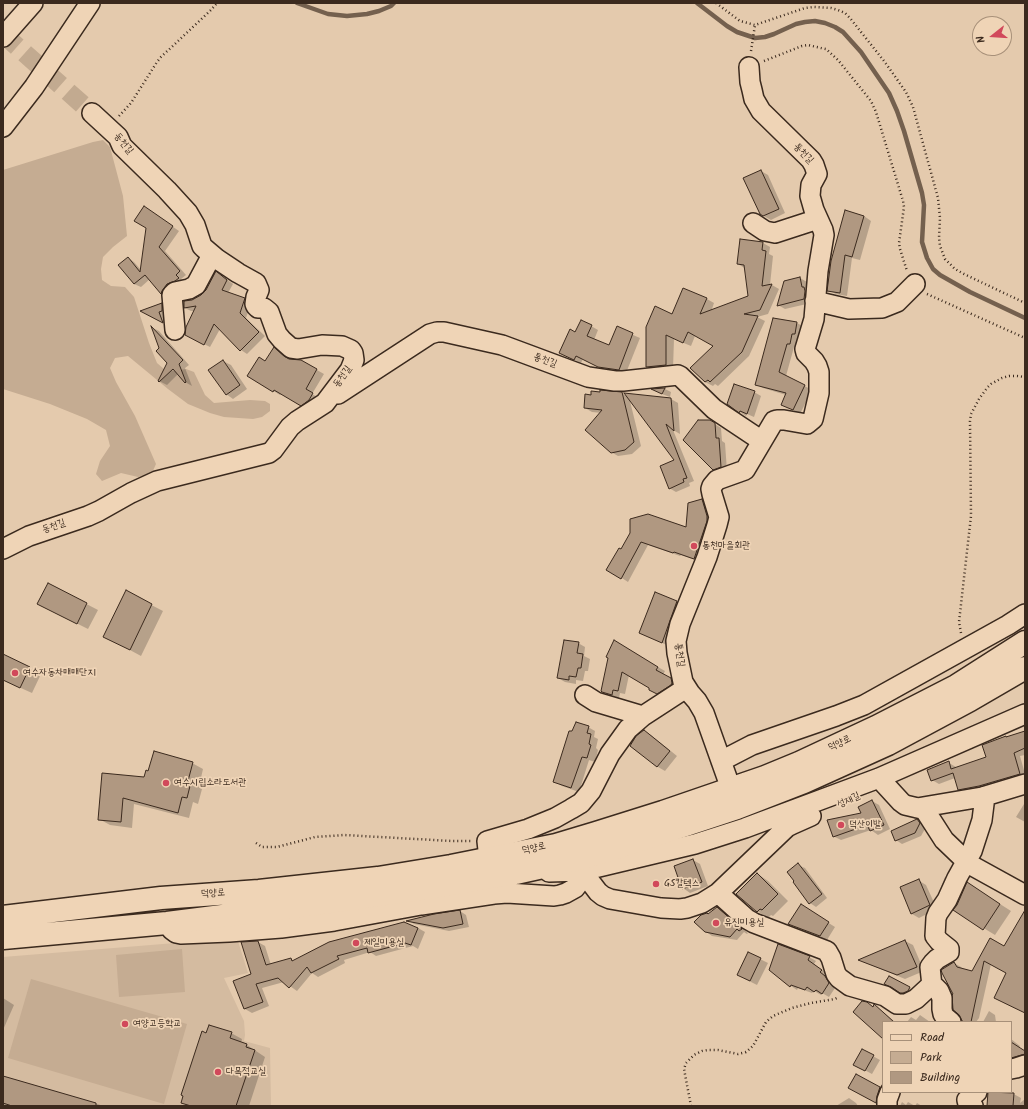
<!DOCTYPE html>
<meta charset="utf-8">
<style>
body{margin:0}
#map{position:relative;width:1028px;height:1109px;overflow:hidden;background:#e4caad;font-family:Kalam,sans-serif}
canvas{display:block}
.frame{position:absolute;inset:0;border:4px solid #3b2a1e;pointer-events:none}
.legend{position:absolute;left:882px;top:1021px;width:130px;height:72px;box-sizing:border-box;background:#efd4b6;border:1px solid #a79079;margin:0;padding:5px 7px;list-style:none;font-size:12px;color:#3b2a1e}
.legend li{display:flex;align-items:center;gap:8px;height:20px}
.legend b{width:20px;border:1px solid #a79079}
.north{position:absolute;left:972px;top:16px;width:40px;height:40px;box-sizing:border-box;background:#efd4b6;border:1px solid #a79079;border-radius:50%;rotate:253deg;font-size:11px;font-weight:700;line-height:16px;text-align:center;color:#3b2a1e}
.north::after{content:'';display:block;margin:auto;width:14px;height:18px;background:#d1495b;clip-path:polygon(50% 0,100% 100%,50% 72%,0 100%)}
</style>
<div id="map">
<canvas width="1028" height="1109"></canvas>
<div class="frame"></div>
<ul class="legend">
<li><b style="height:5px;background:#efd4b6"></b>Road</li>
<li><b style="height:11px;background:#c5ac92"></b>Park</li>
<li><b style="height:11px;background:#b09881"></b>Building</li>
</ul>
<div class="north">N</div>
</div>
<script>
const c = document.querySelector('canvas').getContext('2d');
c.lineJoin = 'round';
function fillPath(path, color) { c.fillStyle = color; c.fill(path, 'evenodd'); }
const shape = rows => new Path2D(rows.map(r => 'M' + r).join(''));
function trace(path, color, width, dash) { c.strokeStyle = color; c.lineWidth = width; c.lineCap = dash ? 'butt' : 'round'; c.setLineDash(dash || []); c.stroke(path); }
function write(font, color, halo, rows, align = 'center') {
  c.font = font + ' Kalam,"Poor Story",sans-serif'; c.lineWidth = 3.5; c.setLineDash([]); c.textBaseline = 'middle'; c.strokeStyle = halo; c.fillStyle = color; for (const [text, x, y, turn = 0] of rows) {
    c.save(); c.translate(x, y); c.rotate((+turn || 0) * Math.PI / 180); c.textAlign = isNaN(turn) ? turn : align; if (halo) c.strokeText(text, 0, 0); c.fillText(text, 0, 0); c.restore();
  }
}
const built = shape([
 [237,938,248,973,224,978,244,1021,245,1035,244,1041,270,1048,271,1106,3,1106,3,957]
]);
const green = shape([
 [103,140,110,147,123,196,127,236,113,247,103,257,101,269,102,280,111,286,125,287,134,297,149,343,157,363,164,369,174,371,186,369,194,372,205,395,214,403,250,400,265,401,270,404,270,411,262,417,253,419,224,417,210,413,188,404,168,389,128,356,115,358,110,368,116,382,135,416,156,464,151,475,138,477,121,473,102,481,96,474,100,461,110,446,106,430,87,419,50,404,3,389,3,170,93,142],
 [182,949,185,992,119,997,116,955],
 [31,979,187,1024,164,1104,8,1058]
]);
const shadow = shape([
 [761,171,768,175,785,213,771,220,760,214],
 [150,211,179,231,165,251,186,275,181,279,184,282,168,297,162,293,150,279,141,287,134,284,128,258,134,262,141,270],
 [864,216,871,221,860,260,852,258,847,296,836,294,828,290,830,273],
 [763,243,770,247,769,254,773,256,770,285,772,285,779,289,768,314,757,317,765,321,749,356,718,386,715,384,713,386,705,382,715,346,695,336,691,346,674,339,673,369,654,371,647,367,673,315,707,299,714,303,711,312,750,297,746,269,738,264],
 [222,276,233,284,228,293,244,299,251,303,246,318,265,336,247,354,241,350,220,329,210,347,192,338,195,311,191,311,185,308,192,301,202,296],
 [800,278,807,282,811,303,785,309,778,305],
 [162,304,169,308,169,326,148,315],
 [797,323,804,327,797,348,794,347,786,376,812,390,800,414,789,408,786,395,763,388,756,384],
 [591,326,598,330,594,340,609,346,617,328,640,338,626,373,606,371,583,359,581,363,560,353,575,333],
 [153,328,159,331,189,365,185,368,192,386,185,382,178,374,167,385,159,381,168,363,160,348],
 [274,349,281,353,289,360,301,361,324,374,312,394,319,398,308,409,282,393,280,395,249,376,266,362],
 [223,361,231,365,247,389,233,399,226,394],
 [665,389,671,392,670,397,659,393],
 [754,392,761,396,754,417,747,414,746,416,728,404],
 [621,393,629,397,671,399,678,403,680,434,673,430,694,481,689,483,690,486,676,492,669,488,676,461,629,397,641,446,632,454,618,456,611,452,602,413,592,412,585,408,592,396],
 [710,421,721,428,722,441,725,443,727,471,721,473,714,469],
 [702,500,709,504,714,521,701,562,681,555,680,556,648,545,628,582,608,569,622,551,631,533,687,528],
 [48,584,98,610,88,629,50,610],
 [126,592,163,611,141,656,115,642],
 [655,593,677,602,684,606,669,646,640,633],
 [614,642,665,671,663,675,677,683,664,697,650,689,651,688,629,675,625,694,620,693,619,698,609,695,602,691],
 [578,643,585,647,584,656,590,659,588,671,585,671,583,681,576,680,576,684,565,682,558,678],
 [3,655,41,674,32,693,3,680],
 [588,727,595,731,594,737,598,739,596,748,598,750,595,762,589,760,579,792,562,786,555,782],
 [644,731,651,735,677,756,665,771,658,767,631,745],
 [1025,732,1025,755,1020,756,1025,774,1025,778,966,793,959,789,955,778,939,784,932,780,949,763,956,767,956,768,987,758],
 [192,763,203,769,199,787,202,789,198,804,193,802,189,818,134,804,132,828,110,825,99,819,144,778,149,772],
 [872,801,879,805,890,829,878,835,871,830,841,840,833,836,863,814],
 [1024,804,1025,804,1025,822,1016,817],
 [917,820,923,824,926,827,921,836,902,844,896,840],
 [693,860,700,864,708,886,690,893,683,888],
 [798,865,805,868,827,898,816,907,810,903],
 [758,874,768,881,788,901,773,916,771,915,768,918,754,909],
 [945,877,948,879,940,897,938,895],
 [918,880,926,885,937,909,919,918,912,914],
 [978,890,1011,911,995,935,954,910],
 [717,908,724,912,748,933,747,934,744,932,737,940,712,936,705,931,709,915],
 [808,910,835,927,827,940,797,928,790,924],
 [460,911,466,915,469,927,449,931,414,924,409,921],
 [1025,912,1025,1013,1008,973,991,964,979,1018,976,1022,964,1022,954,963,961,967,963,969,973,972,990,940,1004,948],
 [418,928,425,932,418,949,413,946,376,956,370,952,344,960,345,963,318,977,312,973,297,991,284,982,262,988,269,1006,252,1013,245,1009,258,942,265,946,271,965,291,959,294,961],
 [905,941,913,945,924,971,905,979,866,963,860,960],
 [748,953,768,963,757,985,745,979],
 [809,957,816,961,814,964,828,974,826,977,832,981,835,988,829,997,822,993,821,995,814,991,812,993,798,988,797,990,791,986,770,969],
 [889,977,917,992,908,997,893,988,886,984],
 [3,998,14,1005,3,1030],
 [867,1003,874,1007,874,1006,881,1010,895,1022,883,1022,883,1037],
 [989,1011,995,1015,996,1022,983,1022],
 [920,1015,930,1022,907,1022,911,1017,916,1020],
 [231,1033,242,1039,241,1043,247,1045,265,1057,249,1106,189,1106,182,1102,207,1034],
 [1011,1039,1020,1046,1019,1048,1025,1052,1025,1059,1011,1061],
 [862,1050,880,1060,872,1074,855,1065],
 [856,1075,883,1090,883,1106,858,1093],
 [3,1077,104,1106,3,1106],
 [988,1092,1010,1092,1021,1098,1020,1103,1025,1099,1025,1106,988,1106],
 [849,1098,856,1103,858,1106,836,1106],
 [902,1102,906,1105,908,1102,915,1106,917,1103,922,1106,900,1106]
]);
const stream = shape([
 [297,3,328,14,347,16,367,14,379,11,391,6,394,3],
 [697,3,727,26,737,32,755,38,765,37,774,34,796,24,805,22,815,21,825,23,835,27,843,32,861,52,889,93,897,111,904,131,922,193,924,205,922,242,927,258,933,269,940,275,970,292,1025,318]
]);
const building = shape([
 [761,170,779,209,763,216,760,214,743,178,761,170],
 [144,206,173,226,159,247,180,271,176,275,179,278,175,281,167,284,162,291,161,294,145,275,134,284,118,265,128,257,140,272,146,228,134,221,144,206],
 [845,210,864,216,852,257,845,255,840,293,827,291,831,261,845,210],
 [740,239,763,242,762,250,766,251,762,286,772,284,760,310,744,314,758,316,742,352,710,382,708,380,705,382,690,368,713,346,688,332,683,343,666,335,666,365,646,367,646,327,655,306,672,314,683,288,707,298,700,314,748,296,744,265,737,264,740,239],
 [216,271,227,280,222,290,245,298,240,313,259,332,240,351,214,324,204,345,185,335,186,327,196,306,184,308,184,301,192,300,201,295,206,290,216,271],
 [800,277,802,287,804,287,805,291,804,299,777,306,784,281,800,277],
 [162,303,162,311,159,312,163,323,140,311,162,303],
 [773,318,797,322,795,334,792,334,790,344,787,344,779,372,805,385,793,410,781,405,786,393,755,385,773,318],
 [581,320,592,325,587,336,609,345,617,326,633,333,619,370,598,367,576,356,574,360,559,353,570,329,575,332,581,320],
 [151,326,183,360,179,364,186,382,185,383,173,369,159,382,158,381,167,363,156,351,159,348,151,326],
 [274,347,284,356,289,359,301,360,317,369,306,389,313,393,309,400,301,406,274,390,273,392,247,376,259,357,265,361,274,347],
 [223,360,240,385,226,395,208,370,223,360],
 [734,384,755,391,747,414,740,411,739,413,727,404,734,384],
 [665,388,662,394,651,389,665,388],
 [600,390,622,392,634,442,625,450,611,453,585,430,602,410,584,408,585,394,591,395,591,391,600,392,600,390],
 [624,393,671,398,674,431,666,424,687,478,683,479,684,482,669,489,660,466,674,460,624,393],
 [698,420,710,420,715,423,716,438,719,438,721,467,713,470,683,440,698,420],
 [702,499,707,516,707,521,694,559,674,552,673,553,641,542,621,579,606,570,619,548,621,549,630,533,630,519,648,514,686,527,688,503,702,499],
 [48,583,87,603,77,624,37,604,48,583],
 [126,590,152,604,130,650,103,637,126,590],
 [655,592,677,601,662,643,639,633,655,592],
 [564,640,579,642,577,653,583,654,581,668,578,668,576,677,569,676,569,680,557,678,564,640],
 [614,640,658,667,656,670,671,678,672,683,671,685,657,694,649,690,649,688,622,672,618,691,613,690,612,695,602,692,601,691,608,658,606,657,614,640],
 [3,654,30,667,20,688,3,680,3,654],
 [576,722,589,726,587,733,591,734,589,744,591,745,587,758,582,757,571,788,553,782,569,731,572,731,576,722],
 [644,730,670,751,657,767,630,746,636,736,644,730],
 [1025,731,1025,748,1014,753,1020,774,979,786,958,790,953,773,931,781,927,770,949,761,951,769,986,757,982,745,1006,736,1006,737,1025,731],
 [154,751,193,762,188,781,191,782,187,798,182,797,178,813,123,798,121,822,98,820,102,773,144,777,146,770,148,771,154,751],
 [872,800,884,825,870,831,867,825,833,837,827,820,861,813,858,807,872,800],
 [917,819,920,823,915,833,895,841,891,831,917,819],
 [693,859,702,882,682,889,674,866,693,859],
 [798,863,822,894,809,904,793,882,794,881,787,872,798,863],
 [757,873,778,894,762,910,760,909,757,912,736,894,757,873],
 [919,879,930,905,911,914,900,887,919,879],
 [967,882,1000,904,983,930,953,910,957,905,967,882],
 [801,904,829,922,820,936,788,924,801,904],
 [717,907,742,929,739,931,737,929,730,937,705,932,694,922,701,915,707,913,708,914,717,907],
 [460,910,463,924,443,928,406,921,434,914,460,910],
 [1025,910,1025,1013,994,998,1006,973,984,961,971,1022,963,1022,958,1014,953,1010,952,995,953,994,942,973,941,970,954,962,957,967,972,971,990,938,1004,946,1025,910],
 [404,922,418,928,411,945,405,943,368,953,367,948,337,956,339,959,311,973,307,967,289,988,278,978,256,984,263,1002,244,1009,233,981,251,974,241,942,258,941,266,965,291,958,292,961,329,942,404,922],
 [905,940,917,967,897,975,858,960,905,940],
 [778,944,810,956,808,960,822,970,820,972,825,976,829,983,822,994,816,990,814,992,807,987,805,990,791,985,790,987,769,970,778,944],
 [748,952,761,958,750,981,737,975,748,952],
 [889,976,910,987,908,991,903,993,900,993,891,987,884,984,889,976],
 [862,1001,867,1002,873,1007,874,1004,894,1022,883,1022,883,1039,853,1012,862,1001],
 [209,1025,232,1032,230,1038,247,1044,246,1047,255,1050,236,1106,191,1106,181,1103,183,1096,181,1095,202,1031,206,1033,209,1025],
 [1011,1042,1025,1051,1025,1054,1011,1058,1011,1042],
 [862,1049,874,1055,865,1071,853,1065,862,1049],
 [856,1074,880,1087,877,1096,876,1103,848,1088,856,1074],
 [3,1076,96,1103,96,1106,12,1106,3,1103,3,1076],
 [988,1092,1014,1093,1013,1106,987,1106,988,1092]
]);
const minorTunnel = shape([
 [3,34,92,113]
]);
const path = shape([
 [716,3,740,21,755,25,805,8,814,7,831,8,838,10,845,13,850,18,884,61,906,92,913,107,938,198,940,218,939,238,940,246,945,259,955,269,964,274,1025,303],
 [751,51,755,25],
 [764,61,802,46,808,45,821,48,826,49,838,60,871,101,876,112,903,201,904,207,899,243,900,249,907,271],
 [119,116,131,103,157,62,161,57,211,10,217,3],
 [927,294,1025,338],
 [961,633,959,622,971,516,970,421,971,414,979,399,987,388,991,384,1002,378,1009,376,1017,376,1025,377],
 [256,843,262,847,277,847,315,837,344,835,452,841,471,841],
 [691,1106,684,1069,686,1063,694,1055,702,1051,708,1050,718,1050,738,1054,746,1052,753,1046,766,1022,773,1016,792,1008,811,1003,835,999,839,997]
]);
const minor = shape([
 [3,37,33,3],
 [3,127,34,87,90,3],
 [753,223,765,231,775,233,818,219],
 [815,301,849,309,882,308,897,302,915,284],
 [175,330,172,295,175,292,189,289,196,285,212,255],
 [338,394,430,334,437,332,444,332,502,345,588,377,615,381,623,381,678,375,680,376,714,409,762,441],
 [3,549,29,536,88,516,99,511,131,493,157,481,269,453,273,450,290,427,297,421,325,403,350,370,354,360,353,353,351,350,342,346,322,345,298,349,291,348,282,340,277,334,269,312,264,308,258,308,256,306,255,304,256,297,259,290,256,283,238,273,217,259,204,248,202,246,195,225,188,213,167,190,122,146,118,137,92,113],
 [585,695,596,702,643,716],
 [721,761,752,745,836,716,864,705,1008,625,1025,614],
 [879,778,901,802,905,805,922,809,926,812,944,840,969,864,1025,895],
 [736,803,704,713,697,701,690,693,683,682,677,653,676,641,680,624,707,557,717,525,719,517,712,494,711,489,712,486,717,480,745,470,774,421,777,420,784,420,807,424,813,419,819,393,819,372,817,366,814,361,806,353,805,349,814,319,818,271,824,235,823,230,814,210,810,196,811,185,817,174,814,165,811,160,761,111,754,99,752,90,750,82,749,67],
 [917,808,982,797,1025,784],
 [489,859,487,841,528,829,555,818,571,809,581,803,591,791,610,754,628,729,643,716,686,688],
 [580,864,582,871,598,892,603,896,610,899,661,908,680,909,687,908,702,903,718,893,787,827,793,824,811,816],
 [549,872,582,871,695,844,745,828,879,778,1025,714],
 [718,893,747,919,754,923,827,951,831,958,836,974,839,978,850,986,885,996,897,1004,906,1004,916,999,929,987,932,986,935,987,939,991,942,998,942,1009,943,1014,945,1017,951,1022],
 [167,923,172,930,176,933,181,934,229,932,281,928,334,921,421,905,494,894,507,893,554,896,560,895,566,893,575,888,581,880,582,871],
 [932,986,930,967,933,963,937,959,949,952,949,949,939,941,935,936,936,918,938,913,947,900,957,878,972,851,982,820,985,796],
 [1011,1069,1016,1068,1025,1065],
 [887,1106,887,1100,890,1092],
 [973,1106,968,1104,967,1100,977,1092]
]);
const major = shape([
 [3,917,161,898,259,891,378,878,451,866,556,845,596,833,663,812,765,777,799,763,876,727,956,686,1025,642],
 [3,938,167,923,301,906,435,887,516,873,579,859,607,851,737,808,804,782,888,744,970,700,1025,668]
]);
const markers = [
 [694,546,4,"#d1495b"],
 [15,673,4,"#d1495b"],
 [166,783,4,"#d1495b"],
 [841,825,4,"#d1495b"],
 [656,884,4,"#d1495b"],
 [716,923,4,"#d1495b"],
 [356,943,4,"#d1495b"],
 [125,1024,4,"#d1495b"],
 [218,1072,4,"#d1495b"]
];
const streetNames = [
 ["동천길",123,144,50],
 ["통천길",803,154,46],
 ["통천길",545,361,20],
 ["동천길",343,377,-55],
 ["동천길",54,527,-19],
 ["통천길",679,655,83],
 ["덕양로",840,744,-25],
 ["성재길",849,801,-25],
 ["덕양로",534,849,-12],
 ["덕양로",213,894,-4]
];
const poiNames = [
 ["통천마을회관",702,546],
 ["여수자동차매매단지",23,673],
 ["여수시립소라도서관",174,783],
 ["덕산이발",849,825],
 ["GS칼텍스",664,884],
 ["유진미용실",724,923],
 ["제일미용실",364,943],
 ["여양고등학교",133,1024],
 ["다목적교실",226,1072]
];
fillPath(built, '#d4bba0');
fillPath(green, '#c5ac92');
fillPath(shadow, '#0003');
trace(stream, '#74604e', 4.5);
fillPath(building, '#b09881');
trace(building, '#3b2a1e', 1);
trace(minorTunnel, '#c2aa90', 19, [19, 10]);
trace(minor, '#3b2a1e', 22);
trace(major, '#3b2a1e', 25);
trace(path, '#3b2a1e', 2.5, [1, 3]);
trace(minor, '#efd4b6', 19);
trace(major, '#efd4b6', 22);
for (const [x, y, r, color] of markers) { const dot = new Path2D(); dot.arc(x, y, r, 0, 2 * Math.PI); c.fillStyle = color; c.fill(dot); trace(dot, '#efd4b6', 1.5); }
write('10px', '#3b2a1e', '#efd4b6', streetNames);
write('10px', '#3b2a1e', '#efd4b6', poiNames, 'left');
</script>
